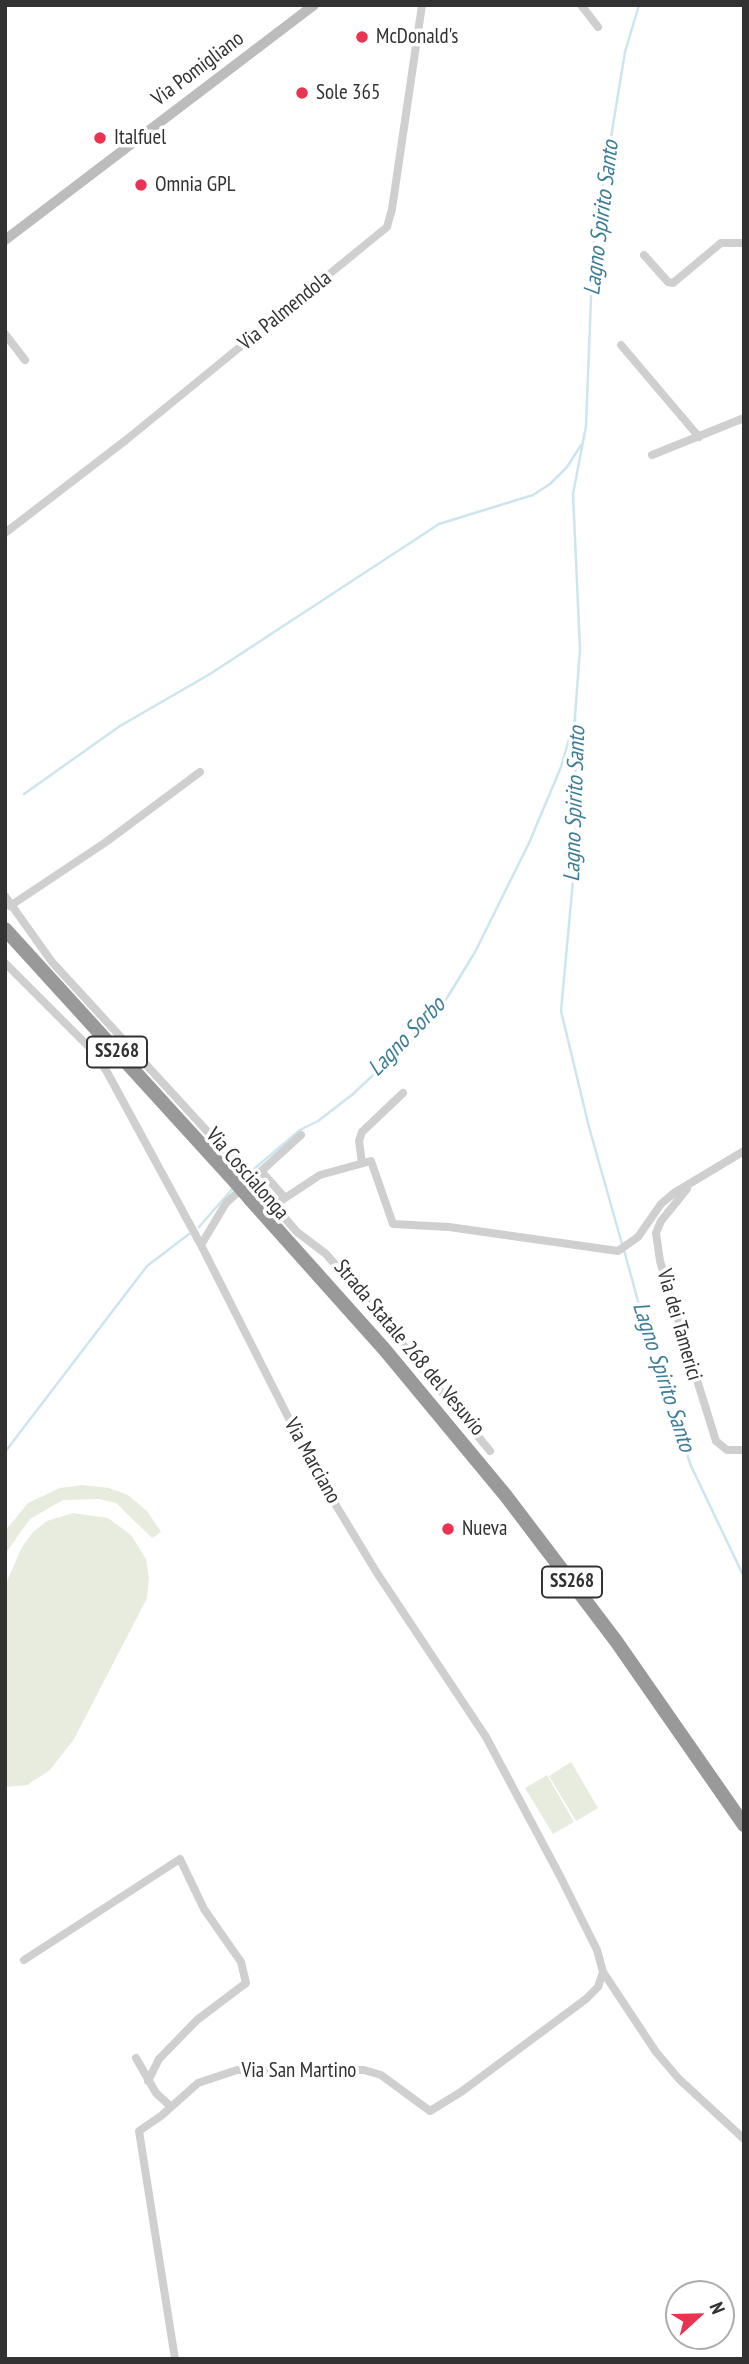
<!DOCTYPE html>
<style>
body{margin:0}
#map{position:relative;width:749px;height:2364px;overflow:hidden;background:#fff;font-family:"PT Sans Narrow",sans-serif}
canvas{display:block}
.frame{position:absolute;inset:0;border:7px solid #323232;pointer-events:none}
.north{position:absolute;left:665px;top:2280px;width:70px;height:70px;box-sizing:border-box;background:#fff;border:2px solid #adadad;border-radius:50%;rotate:68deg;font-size:19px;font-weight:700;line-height:28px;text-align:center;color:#323232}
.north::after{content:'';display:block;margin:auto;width:24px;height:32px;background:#ea3351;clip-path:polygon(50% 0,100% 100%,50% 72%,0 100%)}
</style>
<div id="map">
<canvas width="749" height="2364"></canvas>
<div class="frame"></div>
<div class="north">N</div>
</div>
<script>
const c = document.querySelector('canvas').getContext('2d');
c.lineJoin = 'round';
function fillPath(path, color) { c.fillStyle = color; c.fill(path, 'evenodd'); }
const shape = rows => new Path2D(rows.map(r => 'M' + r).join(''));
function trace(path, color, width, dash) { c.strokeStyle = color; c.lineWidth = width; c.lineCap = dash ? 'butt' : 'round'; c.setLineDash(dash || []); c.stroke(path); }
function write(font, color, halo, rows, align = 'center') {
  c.font = font + ' "PT Sans Narrow",sans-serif'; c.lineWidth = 7; c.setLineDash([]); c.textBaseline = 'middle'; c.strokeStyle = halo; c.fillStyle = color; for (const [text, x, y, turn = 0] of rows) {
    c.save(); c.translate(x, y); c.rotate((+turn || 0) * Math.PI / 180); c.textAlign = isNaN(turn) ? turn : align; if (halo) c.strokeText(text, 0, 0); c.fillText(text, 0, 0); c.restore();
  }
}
const green = shape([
 [82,1485,109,1488,128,1495,147,1511,161,1532,152,1538,116,1503,99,1499,63,1500,30,1519,5,1554,5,1531,28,1503,60,1488],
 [73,1513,108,1518,131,1535,146,1559,149,1578,147,1598,74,1739,50,1770,27,1785,5,1787,5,1586,22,1547,33,1532,47,1521],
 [571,1762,598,1808,576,1821,549,1776],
 [547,1775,574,1822,553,1834,525,1788]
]);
const stream = shape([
 [24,794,120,726,210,674,439,524,533,495,550,484,567,467,581,445],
 [241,1180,300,1130,318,1121,353,1094,404,1046,447,998,475,952,529,843,561,767,575,718],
 [199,1227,234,1187],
 [622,1244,589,1127,561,1011,576,848,575,716,580,649,573,494,586,426,593,247,625,52,639,5],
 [624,1250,651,1349,691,1466,744,1577],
 [5,1452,147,1266,189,1234],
 [742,2359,744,2355]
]);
const street = shape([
 [581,5,598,27],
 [644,255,668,282,673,283,721,243,744,243],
 [5,334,25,360],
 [621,345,699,437],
 [652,455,744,418],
 [5,533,126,440,387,227,392,209,422,5],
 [5,896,52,962,239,1166],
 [10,906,106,842,200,772],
 [5,963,91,1049,107,1072,201,1245,317,1474,377,1573,486,1737,560,1876,597,1950,603,1972,598,1987,586,1999,461,2092,430,2111,381,2075,364,2070,237,2070,198,2083,161,2116,139,2131,175,2359],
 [362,1163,359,1141,362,1132,403,1093],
 [261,1171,285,1198],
 [687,1189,661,1221,656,1233,660,1261,716,1441,727,1450,744,1450],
 [263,1193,297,1232,326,1254,369,1303,490,1451],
 [273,1206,320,1175,371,1161,393,1224,449,1227,618,1251,638,1237,661,1204,674,1193,744,1151],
 [201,1245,226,1203,301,1135],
 [24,1960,180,1859,204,1909,241,1962,246,1983,197,2020,159,2059,148,2081],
 [603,1972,656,2052,679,2079,744,2139],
 [136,2058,156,2093,169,2105]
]);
const secondary = shape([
 [5,240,314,5]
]);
const highway = shape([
 [5,929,229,1175],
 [250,1199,385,1350,506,1496,616,1641,744,1825]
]);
const streetBridge = shape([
 [239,1166,263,1193]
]);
const highwayBridge = shape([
 [229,1175,250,1199]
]);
const markers = [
 [362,37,7,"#ea3351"],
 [302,93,7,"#ea3351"],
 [100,138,7,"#ea3351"],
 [141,185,7,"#ea3351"],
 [448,1529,7,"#ea3351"]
];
const shields = [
 [117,1052,60],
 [572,1582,60]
];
const shieldNames = [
 ["SS268",117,1052],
 ["SS268",572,1582]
];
const poiNames = [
 ["McDonald's",376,37],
 ["Sole 365",316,93],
 ["Italfuel",114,138],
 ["Omnia GPL",155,185],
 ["Nueva",462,1529]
];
const streetNames = [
 ["Via Pomigliano",198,69,-37],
 ["Via Palmendola",285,311,-39],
 ["Via Coscialonga",247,1174,49],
 ["Via dei Tamerici",679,1325,74],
 ["Strada Statale 268 del Vesuvio",409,1348,50],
 ["Via Marciano",312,1461,61],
 ["Via San Martino",299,2071]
];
const waterNames = [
 ["Lagno Spirito Santo",602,218,-83],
 ["Lagno Spirito Santo",575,804,-88],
 ["Lagno Sorbo",407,1037,-46],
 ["Lagno Spirito Santo",663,1377,72]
];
fillPath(green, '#e7ecde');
trace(stream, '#cde5ef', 2.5);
trace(street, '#cfcfcf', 8);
trace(secondary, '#bcbcbc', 10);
trace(highway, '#999', 14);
trace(streetBridge, '#cfcfcf', 8);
trace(highwayBridge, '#999', 14);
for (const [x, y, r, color] of markers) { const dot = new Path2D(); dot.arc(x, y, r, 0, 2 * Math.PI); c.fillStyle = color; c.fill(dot); trace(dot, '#fff', 2.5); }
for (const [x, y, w] of shields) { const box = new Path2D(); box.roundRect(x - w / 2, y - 15.5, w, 31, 5); c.fillStyle = '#fff'; c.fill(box); trace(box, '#323232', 2); }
write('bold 19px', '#323232', null, shieldNames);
write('21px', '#323232', '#fff', poiNames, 'left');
write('21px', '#323232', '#fff', streetNames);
write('italic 23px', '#3c7d98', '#fff', waterNames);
</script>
